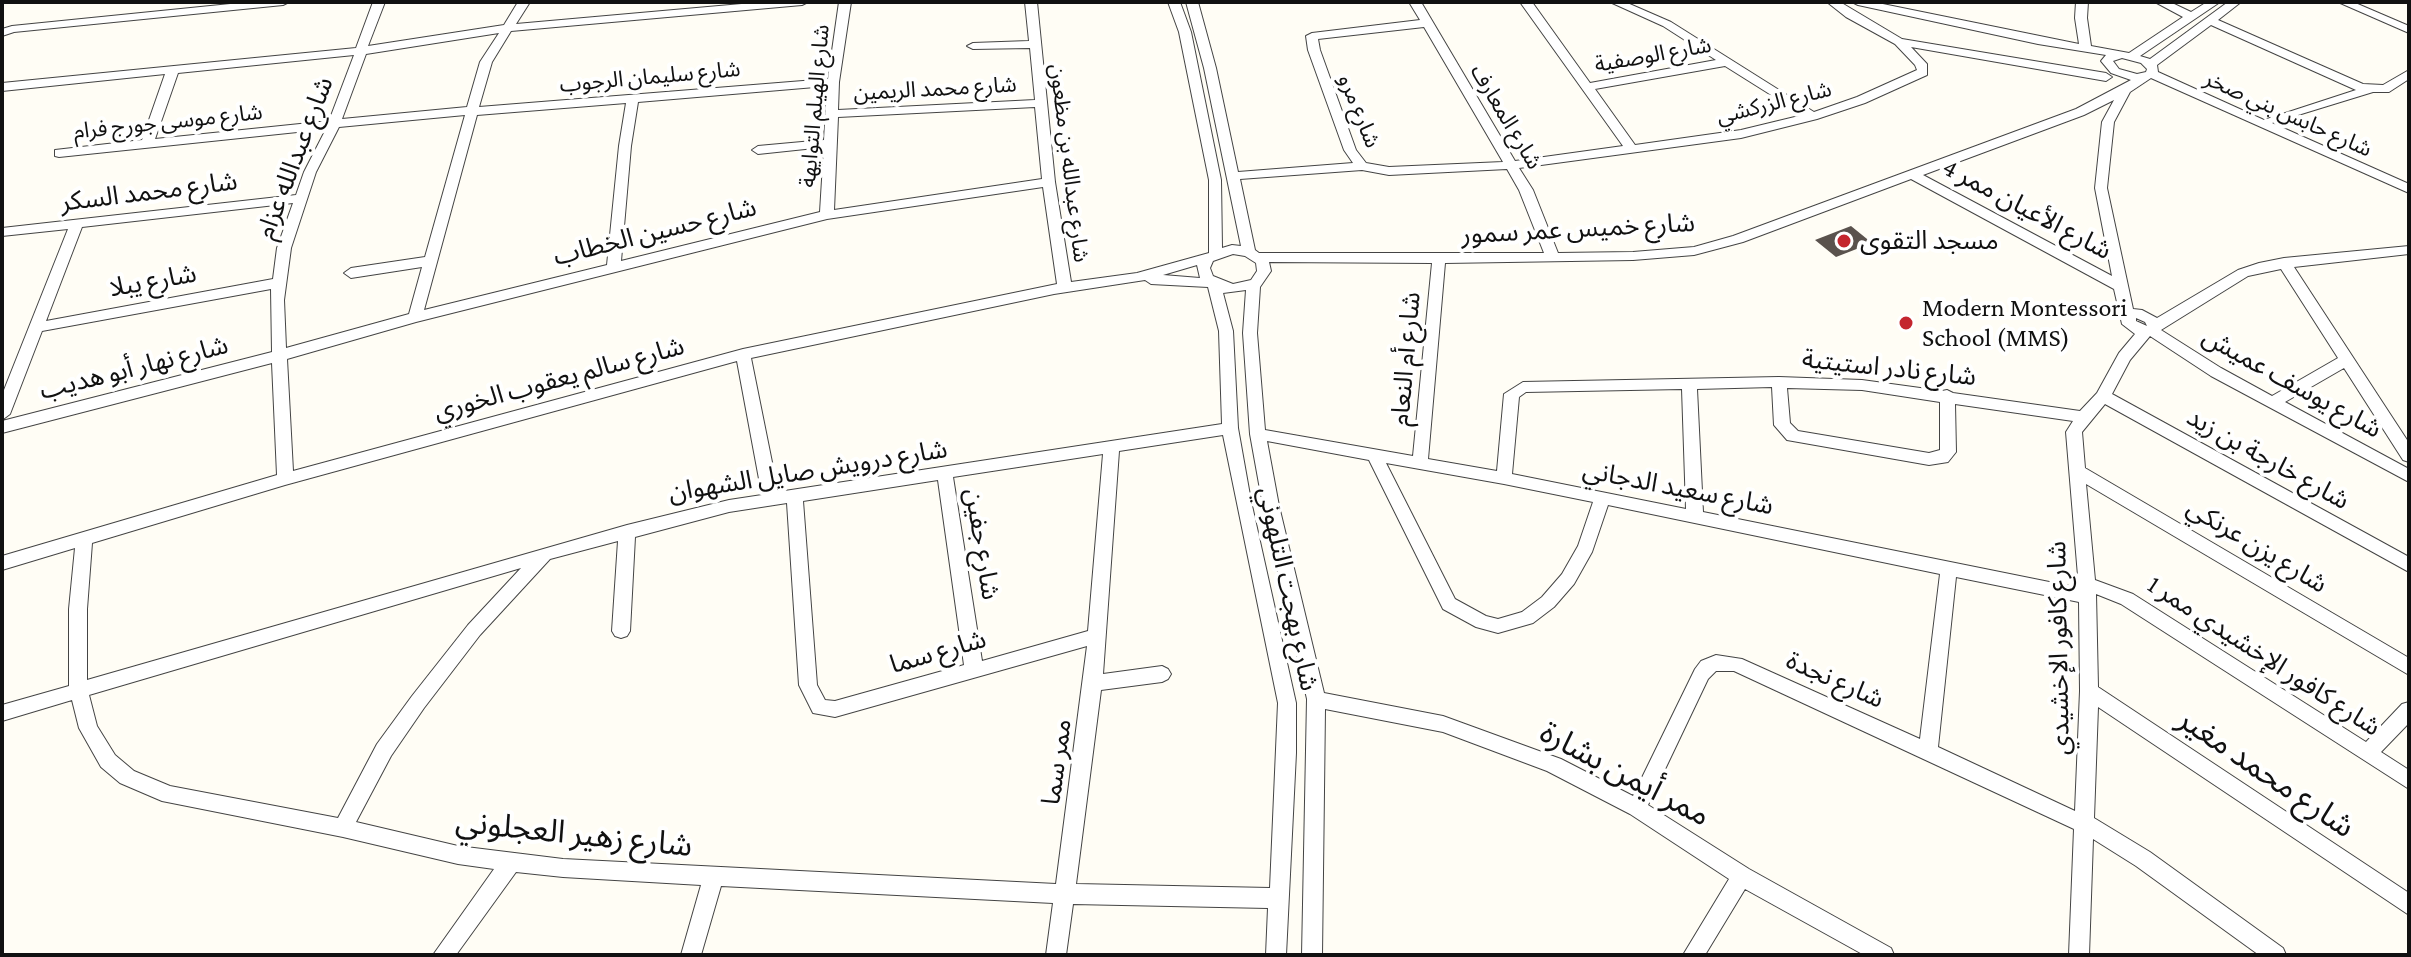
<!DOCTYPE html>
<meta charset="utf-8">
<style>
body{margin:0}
#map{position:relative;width:2411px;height:957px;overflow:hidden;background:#fffdf5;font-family:"Crimson Pro",serif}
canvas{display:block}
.frame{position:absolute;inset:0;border:4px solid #111;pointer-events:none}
</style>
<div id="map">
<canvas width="2411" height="957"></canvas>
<div class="frame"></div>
</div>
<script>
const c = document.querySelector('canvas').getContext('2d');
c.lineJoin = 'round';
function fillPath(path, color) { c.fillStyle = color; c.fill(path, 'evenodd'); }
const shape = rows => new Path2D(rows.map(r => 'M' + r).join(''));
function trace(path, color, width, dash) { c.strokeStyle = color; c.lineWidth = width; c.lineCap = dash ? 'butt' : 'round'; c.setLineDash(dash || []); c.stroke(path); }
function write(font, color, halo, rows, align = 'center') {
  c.font = font + ' "Crimson Pro","Noto Sans Arabic",serif'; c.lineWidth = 8; c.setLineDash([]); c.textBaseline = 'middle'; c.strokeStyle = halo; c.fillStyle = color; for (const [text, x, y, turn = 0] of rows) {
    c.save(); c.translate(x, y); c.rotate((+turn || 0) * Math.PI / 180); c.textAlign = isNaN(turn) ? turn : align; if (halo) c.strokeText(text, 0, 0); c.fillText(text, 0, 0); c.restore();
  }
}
const building = shape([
 [1851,226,1872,243,1836,257,1815,240]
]);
const minor = shape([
 [250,2,289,2,283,5,14,32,2,36,2,29,12,26,250,2],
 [373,2,385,2,368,46,504,25,518,2,530,2,516,24,764,2,808,2,802,5,511,31,492,62,479,107,828,79,839,2,851,2,839,82,838,110,1035,100,1030,48,973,49,967,46,973,43,1029,41,1025,2,1037,2,1055,182,1071,282,1137,273,1209,253,1209,180,1179,32,1168,2,1180,2,1191,32,1221,180,1222,248,1232,245,1241,246,1204,68,1186,2,1198,2,1216,68,1238,172,1353,163,1344,150,1308,50,1306,36,1312,33,1420,20,1409,2,1421,2,1515,161,1623,146,1520,2,1532,2,1590,83,1716,60,1663,26,1610,2,1625,2,1671,22,1814,112,1857,97,1917,70,1915,65,1895,44,1846,17,1827,2,1840,2,1902,39,2106,73,2112,77,2106,81,1911,47,1927,64,1927,75,1865,103,1817,119,1741,138,1519,168,1533,190,1558,253,1633,252,1694,247,1733,236,2076,109,2131,80,2111,73,2101,61,2106,55,2038,44,1858,5,1852,2,1873,2,2079,44,2075,18,2076,2,2088,2,2087,18,2091,46,2129,53,2183,17,2155,2,2170,2,2191,12,2207,2,2220,2,2140,56,2150,59,2228,2,2241,2,2218,20,2363,84,2383,85,2409,70,2409,79,2389,92,2373,92,2272,123,2409,184,2409,193,2151,78,2130,92,2114,122,2107,188,2133,309,2142,310,2157,318,2238,270,2259,263,2284,258,2409,246,2409,254,2294,267,2409,443,2409,462,2403,460,2344,368,2285,402,2409,469,2409,482,2211,376,2150,336,2130,360,2112,394,2409,557,2409,572,2105,404,2082,432,2085,468,2409,658,2409,675,2086,484,2095,580,2133,594,2366,742,2402,704,2409,702,2409,723,2381,752,2409,770,2409,789,2121,604,2096,594,2098,687,2409,893,2409,915,2098,707,2094,818,2150,852,2283,948,2286,955,2259,955,2136,866,2093,839,2089,955,2069,955,2074,829,1734,671,1716,671,1708,679,1648,805,1749,869,1891,948,1894,955,1864,955,1745,889,1705,955,1683,955,1729,879,1630,814,1547,771,1443,732,1325,709,1322,955,1302,955,1307,699,1263,506,1250,434,1243,333,1246,290,1223,293,1233,331,1238,428,1251,501,1296,703,1296,753,1286,955,1266,955,1268,908,1073,904,1066,955,1046,955,1053,903,721,886,701,955,681,955,701,885,563,877,516,872,456,955,433,955,494,869,458,864,343,837,162,801,120,783,101,767,79,728,72,700,2,721,2,705,69,686,69,609,75,548,2,570,2,556,277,475,272,363,2,433,2,421,272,352,271,289,42,331,10,414,2,420,2,395,68,229,2,236,2,228,296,195,304,172,326,129,59,157,55,156,55,150,142,140,165,74,2,91,2,83,356,48,373,2],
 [2211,25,2356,90,2264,120,2158,72,2157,65,2211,25],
 [1424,27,1503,162,1389,167,1366,163,1356,150,1320,50,1318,39,1424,27],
 [499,33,480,62,467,107,342,119,366,54,499,33],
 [354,55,329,121,155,139,178,73,354,55],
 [2122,58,2141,63,2147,69,2146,72,2137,74,2119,69,2113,61,2122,58],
 [1725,66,1803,115,1741,130,1635,145,1595,89,1725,66],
 [827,86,824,140,758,146,752,150,758,154,824,147,820,212,621,261,631,146,638,102,827,86],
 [2114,100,2102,122,2095,188,2112,276,1923,175,2084,115,2114,100],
 [626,103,619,146,607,265,424,310,477,115,626,103],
 [1035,107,1042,179,834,210,838,117,1035,107],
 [465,115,425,257,351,268,344,273,351,278,422,267,409,314,286,348,284,300,291,248,316,172,339,127,465,115],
 [1507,169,1519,190,1544,253,1259,253,1255,250,1240,179,1362,170,1389,175,1507,169],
 [1911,179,2114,289,2122,324,2135,334,2119,353,2097,393,2080,411,1953,393,1947,390,1942,391,1862,380,1779,377,1523,382,1504,394,1497,471,1428,459,1445,263,1633,260,1694,255,1743,242,1911,179],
 [1043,187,1057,284,743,349,293,471,287,359,416,322,827,219,1043,187],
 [293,203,277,248,273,279,46,321,82,227,293,203],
 [1233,254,1245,256,1256,263,1257,271,1251,280,1233,284,1213,276,1210,268,1213,261,1233,254],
 [1269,262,1432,263,1413,456,1265,430,1257,333,1260,287,1271,271,1269,262],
 [1197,265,1200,278,1163,275,1197,265],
 [2281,269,2338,358,2272,396,2221,368,2161,330,2248,276,2281,269],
 [1145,280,1151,284,1208,287,1219,331,1222,424,778,492,751,358,1054,294,1145,280],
 [2136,318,2145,322,2147,326,2136,321,2136,318],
 [737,361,762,495,729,500,627,525,87,680,87,609,92,543,285,485,737,361],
 [1772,387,1774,425,1787,440,1929,465,1948,462,1956,452,1955,404,2073,421,2066,432,2079,588,1703,512,1697,389,1772,387],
 [1787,388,1862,390,1940,402,1940,450,1929,453,1798,431,1790,423,1787,388],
 [1682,389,1686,509,1512,474,1519,397,1526,392,1682,389],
 [1223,435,1278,703,1270,888,1076,884,1101,690,1162,682,1168,679,1171,674,1168,669,1162,666,1103,674,1119,451,1223,435],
 [1267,441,1369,460,1443,609,1476,627,1498,633,1533,623,1554,607,1574,584,1592,552,1608,505,1940,574,1920,739,1742,659,1716,655,1701,661,1695,669,1633,796,1561,759,1443,716,1324,693,1279,506,1267,441],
 [1103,454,1088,631,982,661,953,477,1103,454],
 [1386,463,1504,484,1593,502,1578,546,1562,574,1542,597,1522,612,1498,619,1486,616,1455,599,1386,463],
 [938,480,964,665,835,701,825,700,817,685,803,501,938,480],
 [787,503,799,685,813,713,835,717,1087,646,1056,884,563,859,458,846,356,822,391,756,424,708,480,635,550,559,618,541,612,631,615,636,621,638,627,636,630,631,635,537,729,512,787,503],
 [521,568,468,625,412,696,377,744,338,818,170,786,134,771,115,755,97,726,89,695,521,568],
 [1956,577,2079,602,2080,691,2075,811,1938,747,1956,577],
 [2338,2,2353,2,2409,26,2409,33,2338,2]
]);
const markers = [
 [1844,241,8,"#c4262e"],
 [1906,323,8,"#c4262e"]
];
const farStreetnames = [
 ["شارع الوصفية",1653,55,-10],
 ["شارع سليمان الرجوب",650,77,-5],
 ["شارع محمد الريمين",935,89,-3],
 ["شارع الزركشي",1774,103,-14],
 ["شارع الهيلم التوايهة",815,106,-85],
 ["شارع مرو",1359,111,68],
 ["شارع حابس بني صخر",2288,114,24],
 ["شارع المعارف",1506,117,59],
 ["شارع موسى جورج فرام",168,122,-6],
 ["شارع عبدالله بن مظعون",1069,163,83]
];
const streetNames = [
 ["شارع عبدالله عزام",295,158,-69],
 ["شارع محمد السكر",149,192,-7],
 ["شارع الأعيان ممر 4",2027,209,28],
 ["شارع خميس عمر سمور",1578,229,-3],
 ["شارع حسين الخطاب",655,232,-14],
 ["شارع يبلا",153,281,-10],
 ["شارع أم النعام",1406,359,-85],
 ["شارع نهار أبو هديب",134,368,-14],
 ["شارع نادر استيتية",1889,368,6],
 ["شارع سالم يعقوب الخوري",559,379,-15],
 ["شارع يوسف عميش",2292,383,29],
 ["شارع خارجة بن زيد",2268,459,29],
 ["شارع درويش صايل الشهوان",808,471,-9],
 ["شارع سعيد الدجاني",1678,488,11],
 ["شارع جفين",982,544,81],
 ["شارع يزن عرنكي",2257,546,31],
 ["شارع بهجت التلهوني",1288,589,78],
 ["شارع كافور الإخشيدي",2059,648,-91],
 ["شارع سما",938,652,-16],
 ["شارع كافور الإخشيدي ممر 1",2264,656,33],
 ["شارع نجدة",1835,680,24],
 ["ممر سما",1057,762,-82]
];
const poiNames = [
 ["مسجد التقوى",1860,241],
 ["Modern Montessori",1922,308],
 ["School (MMS)",1922,338]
];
const nearStreetnames = [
 ["شارع محمد مغير",2266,773,34],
 ["ممر أيمن بشارة",1625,774,28],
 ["شارع زهير العجلوني",574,834,6]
];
fillPath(building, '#5a524d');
trace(minor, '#444', 2);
fillPath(minor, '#fff');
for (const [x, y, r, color] of markers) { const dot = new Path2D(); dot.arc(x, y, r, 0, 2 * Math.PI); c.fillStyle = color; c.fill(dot); trace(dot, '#fff', 3); }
write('22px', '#111', '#fff', farStreetnames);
write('26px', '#111', '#fff', streetNames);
write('26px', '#111', '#fff', poiNames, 'left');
write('32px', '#111', '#fff', nearStreetnames);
</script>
